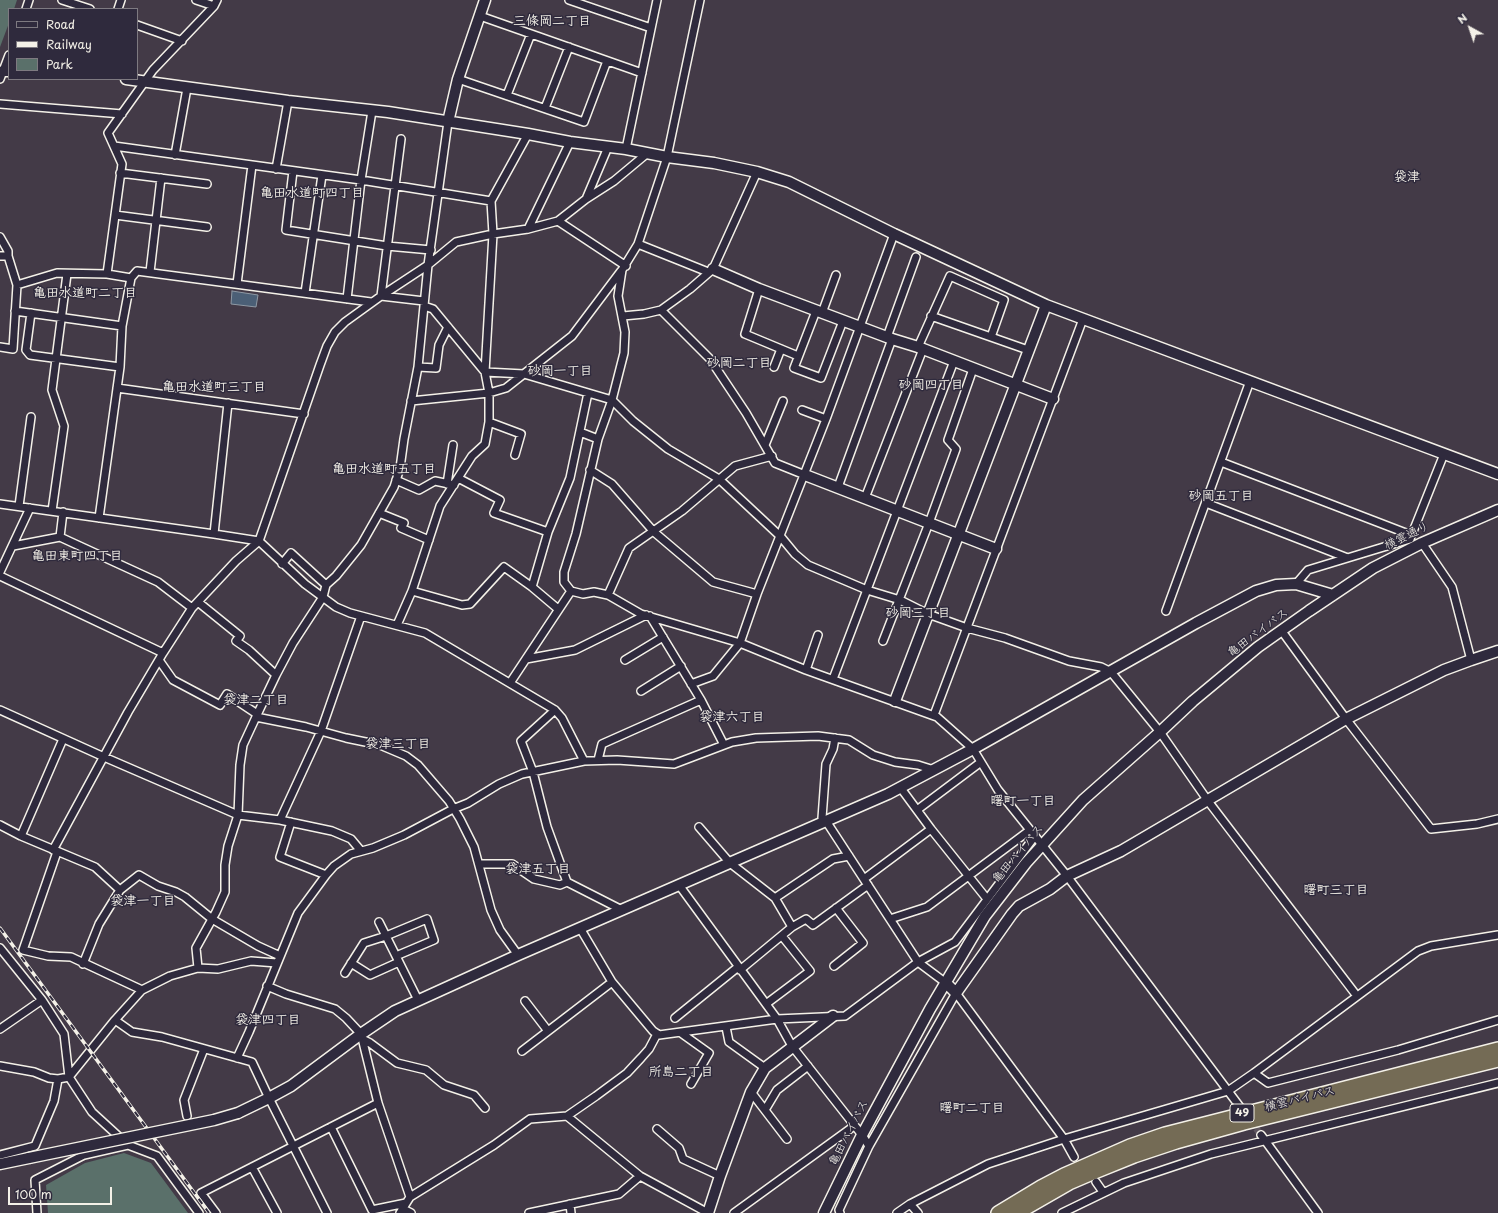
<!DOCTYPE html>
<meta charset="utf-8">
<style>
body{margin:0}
#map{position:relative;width:1498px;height:1213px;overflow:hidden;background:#433a47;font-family:"Playpen Sans",sans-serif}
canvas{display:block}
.legend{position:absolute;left:8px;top:8px;width:130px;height:72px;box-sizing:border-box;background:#2f2a3d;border:1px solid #7e7a81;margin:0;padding:5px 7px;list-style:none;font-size:12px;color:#f4f1e8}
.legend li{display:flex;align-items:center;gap:8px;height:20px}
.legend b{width:20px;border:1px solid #7e7a81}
.north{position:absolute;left:1450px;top:8px;width:40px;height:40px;-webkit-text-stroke:3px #2f2a3d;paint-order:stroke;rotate:320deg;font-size:11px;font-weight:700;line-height:16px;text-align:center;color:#f4f1e8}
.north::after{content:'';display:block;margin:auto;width:14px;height:18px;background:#f4f1e8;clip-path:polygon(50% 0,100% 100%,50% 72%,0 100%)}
.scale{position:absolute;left:8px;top:1187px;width:104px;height:18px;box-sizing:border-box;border:2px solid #f4f1e8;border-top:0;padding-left:5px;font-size:12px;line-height:14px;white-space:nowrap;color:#f4f1e8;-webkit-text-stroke:3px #2f2a3d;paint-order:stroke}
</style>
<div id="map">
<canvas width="1498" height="1213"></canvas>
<ul class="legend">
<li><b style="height:5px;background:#2f2a3d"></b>Road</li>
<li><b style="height:5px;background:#f4f1e8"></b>Railway</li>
<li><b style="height:11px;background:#5a706a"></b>Park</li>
</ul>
<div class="north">N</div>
<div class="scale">100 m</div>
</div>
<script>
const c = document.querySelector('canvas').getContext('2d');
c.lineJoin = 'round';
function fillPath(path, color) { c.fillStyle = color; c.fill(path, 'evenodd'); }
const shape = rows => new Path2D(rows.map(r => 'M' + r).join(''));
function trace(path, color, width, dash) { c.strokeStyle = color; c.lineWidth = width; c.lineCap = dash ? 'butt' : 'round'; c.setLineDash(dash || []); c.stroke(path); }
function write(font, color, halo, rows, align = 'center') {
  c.font = font + ' "Playpen Sans","Klee One",sans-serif'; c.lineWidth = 3; c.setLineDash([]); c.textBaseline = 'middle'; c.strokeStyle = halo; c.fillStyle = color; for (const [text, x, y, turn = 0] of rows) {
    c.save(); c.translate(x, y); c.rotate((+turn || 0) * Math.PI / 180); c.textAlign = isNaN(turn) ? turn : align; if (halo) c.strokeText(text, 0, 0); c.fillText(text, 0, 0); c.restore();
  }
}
const green = shape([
 [0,0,17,0,14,9,9,9,9,23,0,47],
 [124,1153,151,1163,188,1213,48,1213,46,1185,85,1163]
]);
const water = shape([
 [232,291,258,295,256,307,231,304,232,291]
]);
const streetTunnel = shape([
 [1250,1120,1261,1135]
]);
const street = shape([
 [62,0,90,9],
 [196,0,214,6],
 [569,0,651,28],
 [700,0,667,157,638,244,622,270,618,296,625,332,624,353,612,400,598,439,576,534,564,572,564,582,571,591,583,594,594,592,608,595,641,614,740,643,806,670,937,717,973,749,998,790,1067,876,1243,1111],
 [26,9,29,0],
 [118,9,121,0],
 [480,16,642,73],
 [137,25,182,41],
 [0,79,9,55],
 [458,79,584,122,607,61],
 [507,95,531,34],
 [0,104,122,114],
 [545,108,569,47],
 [401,139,381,296,424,301],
 [114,146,361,180,491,201],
 [626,149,657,0],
 [175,155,187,88],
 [276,169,288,101],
 [293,171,286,230,387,246,431,250],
 [120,173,207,184],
 [586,199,608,147],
 [115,215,207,227],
 [558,221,586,199,614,181,644,156,646,153],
 [528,229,570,142],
 [0,237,8,251,8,256,17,285,13,349,0,347],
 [638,244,708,272],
 [0,256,8,256],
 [150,272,161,178],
 [107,274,122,164,108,133,153,70,214,6,217,0],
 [237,284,252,165],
 [17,285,57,273,107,274,131,278],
 [759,289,745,334,798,356],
 [305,293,322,175],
 [347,299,361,180,372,111],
 [424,306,433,309,485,372,524,374,612,400,633,421,668,449,719,479,781,537,795,554,808,565,867,590,900,600,928,614,967,628,1005,638,1069,661,1101,667,1111,672,1160,732,1208,801,1357,996],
 [661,310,710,359,746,413,775,463,805,475],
 [15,311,122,326],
 [816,311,794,368,821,378,843,321],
 [31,313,26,350,30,355,120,367],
 [822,313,836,275],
 [623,316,644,314,661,310,690,289,713,269,757,172],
 [931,316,1028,350],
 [887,337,916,257],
 [918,347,950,276,1004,300,991,337],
 [418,367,436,368,439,345,448,327],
 [774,367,781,349],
 [117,388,304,414],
 [411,401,489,393,506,388,572,336,621,271],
 [802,410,826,419],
 [489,422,521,434,515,455],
 [580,432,598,439],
 [765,445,783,401],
 [1221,462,1411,535],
 [590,470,612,484,654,532,713,582,757,594],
 [458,478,500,500,494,513,548,532],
 [396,480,419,490,435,481,454,485],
 [447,484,453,445],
 [838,487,892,339],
 [865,498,923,349],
 [1206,503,1345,557],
 [0,504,214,534,259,541,305,584,336,607,350,613,425,633,555,710,562,718,584,761],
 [19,506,31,417],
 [52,511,64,426,52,390,67,274],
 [63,512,60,537,158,582,192,608],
 [379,513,404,523,401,528,429,540],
 [99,518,120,367,122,326,131,278,137,271,371,302],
 [214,534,228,403],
 [1410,539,1444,454],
 [1422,543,1452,587,1471,660],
 [13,546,60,537],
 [282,564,291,553,326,585],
 [0,572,30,508],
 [0,576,163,653],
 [1296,584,1308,570,1410,539],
 [532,587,548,532,570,478,588,393],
 [412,591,462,605,470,604,504,567,532,587,558,609],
 [608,595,629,548,682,511,735,466,772,456],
 [198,602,240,636,236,641,249,650,276,675],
 [1166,611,1250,381],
 [650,616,701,700,724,745],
 [397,625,412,591,440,506,472,456,485,444,489,422,489,393,485,372,493,234,491,201,528,134],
 [1281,630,1346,719,1431,829,1477,824,1498,819],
 [883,641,929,523,956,449,948,440,973,369],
 [526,659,575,650,646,615],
 [159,660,173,680,220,705,227,694,257,714],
 [625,660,663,637],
 [806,670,818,635],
 [833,679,954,361],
 [510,683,571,591],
 [691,684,713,676,740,643,757,594,826,419,894,234],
 [641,691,681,666],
 [0,710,104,757,238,815,280,820,332,831,351,839,361,851],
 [555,710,521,741,533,772,547,827,567,882],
 [934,715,1083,319],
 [256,717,306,727,346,738,380,745,406,756,418,765,449,801,460,819,474,847,491,910,500,930,518,955],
 [835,738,833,749,826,764,822,818,826,821,918,962,946,983],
 [598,760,602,744,701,700],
 [900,787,931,829,987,899],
 [917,810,981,762],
 [280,820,321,731,361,616],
 [291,822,280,857,326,875],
 [0,825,21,836,95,867,120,890,139,875,158,886,176,892,185,897,212,919,258,946,280,956],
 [699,827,730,863,775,898,792,927],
 [21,836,63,739],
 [53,850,128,712,163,653,192,608,236,561,259,541,320,365,327,346,335,332,345,322,381,296,428,265,456,242,493,234,528,229,558,221,626,266],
 [57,852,23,950,48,956,71,957,142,990],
 [479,864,512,864,534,879,560,885,567,882,622,910],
 [864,879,931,829],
 [679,885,777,1019,792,1046,862,1135,869,1146],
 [775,898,833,859,849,856],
 [890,919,927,907,1030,830],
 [379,922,418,1000],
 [580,928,612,982,653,1031,659,1035,777,1019,845,1016,918,962,955,942,1035,836],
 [0,948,42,1000,64,1034,69,1077,92,1112,128,1145],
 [351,963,370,975,399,962],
 [83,964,99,924,120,890],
 [834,966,863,943,836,908],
 [198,968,196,948,216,912,225,892,225,865,228,846,238,815,240,765,243,745,256,717,276,675,293,643,323,597,326,585,336,576,361,545,394,487,400,468,404,439,418,367,428,265,448,122],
 [740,970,792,927,806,919,813,925,868,885],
 [345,973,364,943,386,936,427,919,434,940,396,956],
 [267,986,286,994,335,1009,346,1018,361,1034,378,1103,410,1197],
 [525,1001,548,1031],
 [766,1004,810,971,782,936],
 [675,1018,738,967],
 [115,1020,132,1032,162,1037,252,1062,269,1098,327,1213],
 [726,1027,729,1042,765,1068],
 [0,1029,42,1000],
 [681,1033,709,1053,691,1084],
 [362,1039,370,1043,397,1063,426,1070,444,1085,474,1095,485,1108],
 [522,1051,612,982],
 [237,1058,249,1032,298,913,326,875,334,866,351,854,373,848,404,835,453,809,468,803,499,784,522,774,584,761,617,760,674,764,732,742,756,738,818,736,849,740,873,755,895,762,918,765,934,770],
 [0,1066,34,1072,49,1078,58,1079,69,1077,115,1020,142,990,170,976,198,968,218,969,251,961,277,963],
 [1254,1073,1268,1083,1398,1050,1498,1020],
 [751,1092,787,1139],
 [765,1110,777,1090,808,1066],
 [187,1116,184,1100,204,1049],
 [567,1116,640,1176,708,1213],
 [331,1127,372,1210,406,1203],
 [657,1129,679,1148,683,1159,720,1176],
 [1261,1135,1318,1213],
 [0,1155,35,1146,54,1101,58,1079],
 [252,1167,277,1213],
 [1096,1182,1103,1192],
 [570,1204,571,1213],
 [910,1204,918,1213],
 [403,1209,411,1213],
 [37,1213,35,1180,84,1155,128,1145,157,1156,199,1213],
 [216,1213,201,1193,378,1103],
 [400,1213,410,1197,494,1145,530,1119,567,1116,596,1096,627,1073,641,1058,649,1049,657,1034],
 [529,1213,619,1194,640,1176],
 [734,1213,854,1126],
 [840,1213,839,1210,869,1146,956,993,1064,1139,1074,1157],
 [897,1213,910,1204,988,1164,1064,1139,1228,1091,1254,1073,1418,951,1431,946,1498,935],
 [1062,1213,1124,1183,1211,1154,1498,1083]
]);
const secondary = shape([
 [3,71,9,71],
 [126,79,288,101,388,112,528,134,570,142,626,149,667,157,714,163,757,172,789,182,894,234,1046,305,1498,474],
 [448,122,458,79,485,0],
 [713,269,759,289,892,339,918,347,1053,399],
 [805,475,996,549],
 [895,701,1046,305],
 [946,983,956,993,1012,914,1019,906,1050,889,1067,876,1121,851,1346,719,1444,670,1471,660,1498,651],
 [238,1113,269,1098,291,1086,361,1034,395,1011,518,955,888,794,973,749,1196,623,1256,591,1276,585,1296,584,1333,595],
 [0,1164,29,1158],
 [708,1213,720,1176,751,1092,765,1068,833,1016],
 [824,1213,862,1135,930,1009,985,916,1026,863,1083,800,1160,732,1193,701,1258,647,1309,611,1373,568,1422,543,1498,510]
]);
const highway = shape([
 [998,1213,1041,1187,1064,1175,1130,1146,1165,1134,1498,1049],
 [1017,1213,1069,1183,1097,1171,1134,1156,1176,1142,1244,1123,1498,1060]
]);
const rail = shape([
 [0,928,209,1213]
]);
const secondaryBridge = shape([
 [29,1158,214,1120,238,1113]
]);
const shields = [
 [1242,1113,24]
];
const shieldNames = [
 ["49",1242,1113]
];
const streetNames = [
 ["横雲通り",1407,536,-26],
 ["亀田バイパス",1258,633,-37],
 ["亀田バイパス",1018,854,-50],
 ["横雲バイパス",1300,1099,-14],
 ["亀田バイパス",849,1133,-63]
];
const neighbourhoodNames = [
 ["三條岡二丁目",552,21],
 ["袋津",1407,177],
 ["亀田水道町四丁目",312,193],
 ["亀田水道町二丁目",85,293],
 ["砂岡二丁目",739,363],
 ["砂岡一丁目",560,371],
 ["砂岡四丁目",931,385],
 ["亀田水道町三丁目",214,387],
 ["亀田水道町五丁目",384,469],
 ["砂岡五丁目",1221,496],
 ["亀田東町四丁目",77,556],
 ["砂岡三丁目",918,613],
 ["袋津二丁目",256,700],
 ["袋津六丁目",732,717],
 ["袋津三丁目",398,744],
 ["曙町一丁目",1023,801],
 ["袋津五丁目",538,869],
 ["曙町三丁目",1336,890],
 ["袋津一丁目",143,901],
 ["袋津四丁目",268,1020],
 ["所島二丁目",681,1072],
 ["曙町二丁目",972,1108]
];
fillPath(green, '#5a706a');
fillPath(water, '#4b5f76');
trace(water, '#8f99a4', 1);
trace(streetTunnel, '#5e555f', 7, [7, 3.5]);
trace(street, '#f4f1e8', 10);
trace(secondary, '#f4f1e8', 13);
trace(highway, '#f4f1e8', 16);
trace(street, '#2f2a3d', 7);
trace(secondary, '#2f2a3d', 10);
trace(highway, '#746b55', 13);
trace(rail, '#f4f1e8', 3.5);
trace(rail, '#2f2a3d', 2, [6]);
trace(secondaryBridge, '#f4f1e8', 13, []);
trace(secondaryBridge, '#2f2a3d', 10);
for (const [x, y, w] of shields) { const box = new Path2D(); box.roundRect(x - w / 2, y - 9, w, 18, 3); c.fillStyle = '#2f2a3d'; c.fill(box); trace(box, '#f4f1e8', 1); }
write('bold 11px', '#f4f1e8', null, shieldNames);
write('12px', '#f4f1e8', '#2f2a3d', streetNames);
write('bold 13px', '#f4f1e8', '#2f2a3d', neighbourhoodNames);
</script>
